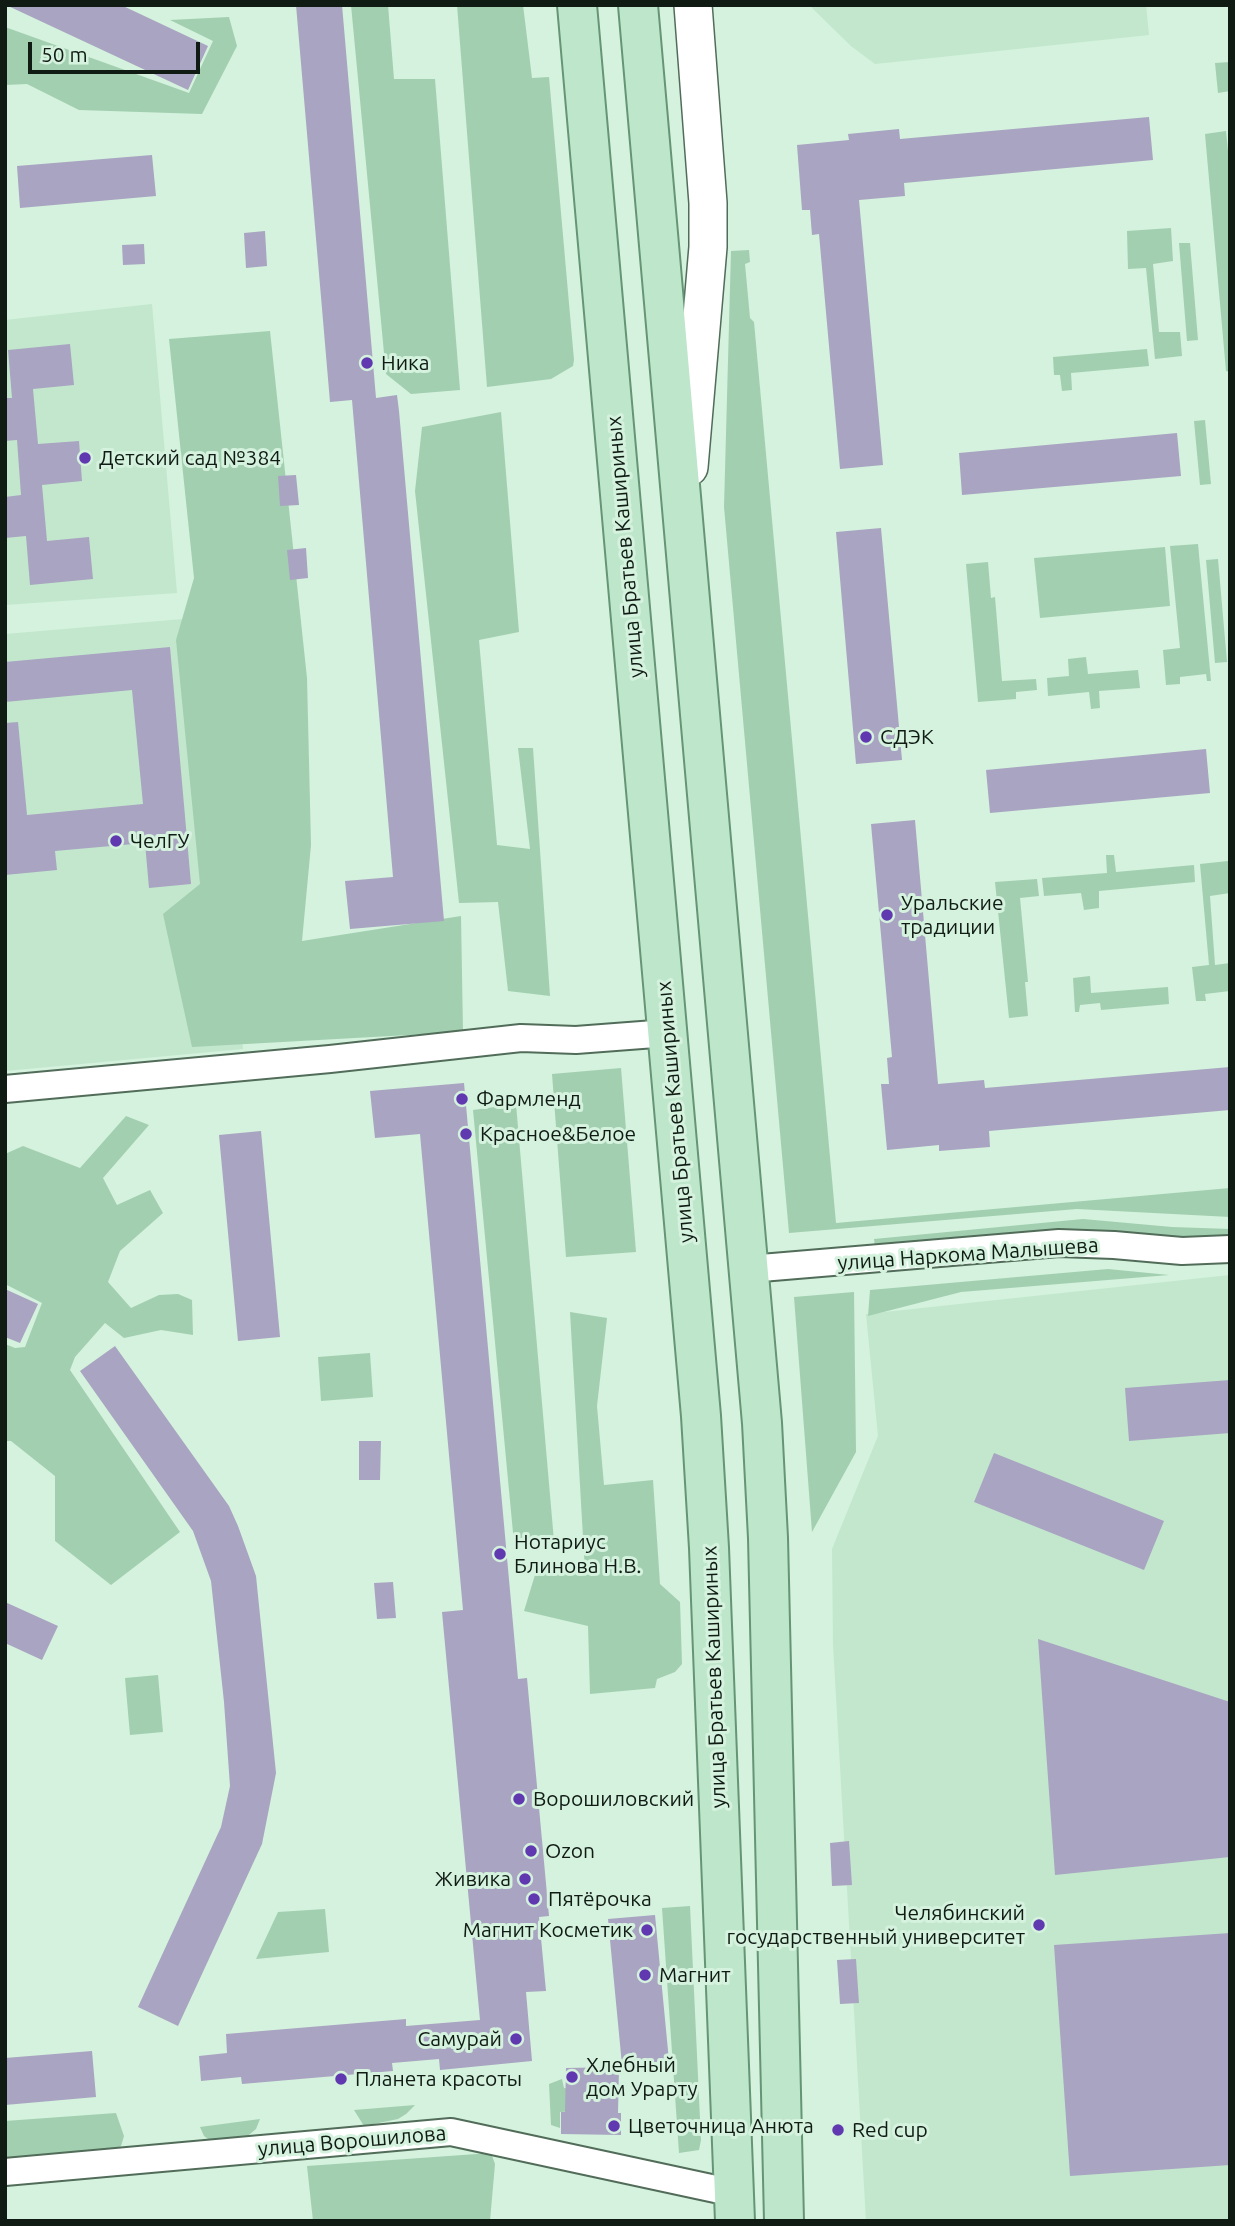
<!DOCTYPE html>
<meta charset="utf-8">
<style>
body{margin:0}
#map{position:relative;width:1235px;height:2226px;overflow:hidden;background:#d4f2dd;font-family:Ubuntu,sans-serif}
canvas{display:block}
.frame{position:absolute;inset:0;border:7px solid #101b14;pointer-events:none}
.scale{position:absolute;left:28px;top:42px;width:172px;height:32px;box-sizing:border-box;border:4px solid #101b14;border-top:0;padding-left:9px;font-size:21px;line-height:24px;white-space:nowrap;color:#101b14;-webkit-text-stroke:5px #d4f2dd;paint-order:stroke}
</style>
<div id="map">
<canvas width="1235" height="2226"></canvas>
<div class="frame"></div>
<div class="scale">50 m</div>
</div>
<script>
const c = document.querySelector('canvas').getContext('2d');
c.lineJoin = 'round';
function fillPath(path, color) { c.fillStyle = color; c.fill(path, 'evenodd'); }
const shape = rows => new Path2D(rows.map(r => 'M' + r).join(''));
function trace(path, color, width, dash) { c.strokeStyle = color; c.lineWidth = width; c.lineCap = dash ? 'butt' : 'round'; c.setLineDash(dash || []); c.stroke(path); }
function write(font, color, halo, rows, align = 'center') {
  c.font = font + ' Ubuntu,sans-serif'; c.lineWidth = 6; c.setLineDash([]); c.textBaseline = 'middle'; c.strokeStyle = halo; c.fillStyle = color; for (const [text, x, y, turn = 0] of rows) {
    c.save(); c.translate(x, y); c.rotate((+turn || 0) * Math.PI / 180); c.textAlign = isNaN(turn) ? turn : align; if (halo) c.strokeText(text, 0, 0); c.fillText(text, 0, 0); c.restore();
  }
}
const built = shape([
 [809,5,1146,5,1149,35,875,64,851,46],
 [152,304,177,593,5,605,5,320],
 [207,617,243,1049,5,1071,5,634],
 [1230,1275,1230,2221,866,2221,833,1644,832,1549,878,1436,866,1314]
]);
const green = shape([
 [351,5,388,5,394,79,435,79,460,390,411,394,386,374],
 [457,5,523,5,532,78,549,77,574,360,573,366,551,379,487,387],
 [229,17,237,46,202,114,79,110,27,84,5,85,5,27,189,93,213,41,170,20],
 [1230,62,1230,91,1218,93,1215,63],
 [1226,131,1230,171,1230,372,1226,371,1205,134],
 [1171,228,1173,261,1153,264,1159,332,1180,332,1182,356,1155,359,1146,268,1128,269,1127,231],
 [1179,243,1190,243,1198,340,1187,341],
 [749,250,750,262,745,264,750,318,754,322,836,1223,1230,1188,1230,1217,1077,1209,789,1233,724,507,731,251],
 [270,331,307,678,311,845,302,941,461,916,463,1032,192,1047,163,914,200,884,176,640,194,578,169,339],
 [1147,349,1149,366,1071,373,1072,390,1062,391,1060,375,1054,375,1053,357],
 [501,412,519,632,479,640,497,845,530,849,518,748,533,748,550,996,508,991,498,902,459,903,415,491,422,427],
 [1205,420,1211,484,1200,485,1194,421],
 [1198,544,1211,681,1207,681,1206,674,1180,677,1180,684,1166,685,1163,650,1180,648,1170,546],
 [1165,547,1170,606,1040,618,1034,558],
 [1218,559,1227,662,1215,663,1206,560],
 [988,562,991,598,995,597,1002,681,1036,679,1037,690,1016,692,1016,699,978,702,966,564],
 [1086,657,1088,674,1138,670,1140,688,1099,691,1100,708,1091,709,1089,692,1048,696,1047,678,1069,676,1068,659],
 [1106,855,1114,855,1116,872,1194,865,1195,882,1099,891,1099,908,1084,910,1081,893,1044,896,1042,878,1107,873],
 [1228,861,1230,893,1210,896,1215,965,1230,963,1230,991,1205,994,1206,1001,1196,1001,1192,967,1209,965,1200,864],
 [1037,879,1039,896,1020,898,1028,982,1025,982,1028,1016,1009,1018,995,882],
 [1090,976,1091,993,1168,987,1169,1004,1101,1010,1100,1003,1080,1005,1079,1012,1075,1012,1073,978],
 [621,1068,636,1252,566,1257,552,1074],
 [516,1104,554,1541,514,1543,473,1110],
 [126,1116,149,1125,103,1178,117,1205,150,1190,163,1213,120,1251,108,1282,131,1308,159,1295,178,1294,192,1300,193,1335,161,1330,124,1338,105,1323,75,1357,70,1370,180,1532,111,1585,55,1541,55,1476,11,1441,5,1441,5,1344,15,1348,25,1347,42,1303,5,1284,5,1154,23,1146,80,1168],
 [1083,1219,1172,1227,1230,1229,1230,1237,1175,1237,1082,1229,875,1248,874,1239],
 [1108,1269,1169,1275,961,1292,868,1316,870,1290],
 [854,1292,856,1452,812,1532,794,1297],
 [570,1312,607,1318,597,1406,604,1485,653,1480,660,1584,680,1602,682,1664,675,1672,657,1679,655,1688,590,1694,588,1626,524,1611,538,1565,585,1572],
 [370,1353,373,1397,321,1401,318,1357],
 [158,1675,163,1732,130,1735,125,1678],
 [690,1906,701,2140,699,2150,679,2153,662,1908],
 [325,1909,329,1952,256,1959,278,1912],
 [562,2079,564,2088,579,2090,579,2111,560,2112,560,2128,551,2125,549,2084],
 [415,2105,406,2114,398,2119,364,2126,354,2110],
 [116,2113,124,2136,121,2146,114,2151,5,2161,5,2121],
 [260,2119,256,2129,244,2139,211,2141,204,2136,200,2127],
 [491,2153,495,2164,490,2221,313,2221,307,2166]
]);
const building = shape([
 [6,5,121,5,208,46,188,90],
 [296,5,342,5,376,398,397,395,399,411,444,921,350,929,345,881,393,877,352,400,330,402],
 [1149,117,1153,160,904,183,905,196,859,200,883,465,840,469,819,234,812,235,810,210,802,210,797,145,849,140,848,134,899,129,900,139],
 [152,155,156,196,20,208,17,166],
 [265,231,267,266,246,268,244,233],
 [144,244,145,264,123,265,122,245],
 [70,344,74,385,33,389,38,444,79,441,82,481,42,485,47,541,89,537,93,579,30,585,26,536,5,538,5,497,21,495,17,440,5,441,5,398,12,398,8,350],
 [1177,433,1181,476,962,495,959,453],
 [296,475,299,505,280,506,278,476],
 [881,528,902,760,856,764,836,532],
 [306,548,308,578,290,580,287,550],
 [170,647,191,884,149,888,145,843,55,851,57,870,5,875,5,723,18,722,27,815,143,804,132,690,5,702,5,662],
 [1206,749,1210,793,990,813,986,770],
 [915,820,938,1084,984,1080,985,1088,1230,1067,1230,1110,989,1131,990,1147,939,1151,939,1145,887,1150,881,1084,889,1084,887,1058,892,1057,871,824],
 [464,1083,518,1679,527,1678,549,1916,539,1917,546,1991,526,1992,532,2061,440,2070,439,2059,392,2063,393,2071,242,2084,241,2077,201,2081,199,2056,227,2053,226,2034,406,2019,406,2026,480,2020,442,1612,463,1610,420,1134,375,1138,370,1091],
 [261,1131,280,1337,238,1341,219,1135],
 [5,1289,38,1304,20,1343,5,1337],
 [115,1346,229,1506,238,1526,256,1576,276,1773,262,1844,178,2026,138,2007,221,1827,230,1786,224,1702,211,1581,193,1531,80,1371],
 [1230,1380,1230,1433,1129,1441,1125,1388],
 [359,1441,381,1441,380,1480,359,1480],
 [994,1453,1164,1521,1144,1570,974,1502],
 [393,1582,396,1618,377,1619,374,1583],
 [5,1602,58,1626,42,1660,5,1643],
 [1038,1639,1230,1702,1230,1857,1055,1875],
 [849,1841,852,1885,832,1886,830,1843],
 [655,1915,669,2061,622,2065,608,1919],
 [1230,1933,1230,2165,1070,2176,1054,1945],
 [856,1959,859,2003,840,2004,837,1960],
 [92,2051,96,2097,5,2105,5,2058],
 [619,2067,618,2113,621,2113,621,2135,561,2134,561,2112,565,2112,566,2068]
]);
const minor = shape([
 [5,1089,330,1059,521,1038,576,1040,668,1033],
 [749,1269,1059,1243,1114,1245,1182,1251,1230,1249],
 [5,2172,451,2132,734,2193]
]);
const secondary = shape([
 [689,467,708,247,708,203,693,5]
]);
const primary = shape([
 [577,5,701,1416,709,1548,735,2221],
 [638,5,762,1423,768,1538,784,2221]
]);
const markers = [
 [367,363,7,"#6038b0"],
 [85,458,7,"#6038b0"],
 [866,737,7,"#6038b0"],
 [116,841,7,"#6038b0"],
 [887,915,7,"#6038b0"],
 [462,1099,7,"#6038b0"],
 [466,1134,7,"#6038b0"],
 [500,1554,7,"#6038b0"],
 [519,1799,7,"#6038b0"],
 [531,1851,7,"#6038b0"],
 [525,1879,7,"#6038b0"],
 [534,1899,7,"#6038b0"],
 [1039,1925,7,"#6038b0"],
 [647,1930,7,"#6038b0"],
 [645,1975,7,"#6038b0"],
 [516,2039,7,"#6038b0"],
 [572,2077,7,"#6038b0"],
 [341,2079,7,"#6038b0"],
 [614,2126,7,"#6038b0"],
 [838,2130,7,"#6038b0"]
];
const poiNames = [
 ["Ника",381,363],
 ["Детский сад №384",99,458],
 ["СДЭК",880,737],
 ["ЧелГУ",130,841],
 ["Уральские",901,903],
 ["традиции",901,927],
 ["Фармленд",476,1099],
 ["Красное&Белое",480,1134],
 ["Нотариус",514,1542],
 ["Блинова Н.В.",514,1566],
 ["Ворошиловский",533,1799],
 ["Ozon",545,1851],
 ["Живика",511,1879,"right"],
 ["Пятёрочка",548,1899],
 ["Челябинский",1025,1913,"right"],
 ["государственный университет",1025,1937,"right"],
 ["Магнит Косметик",633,1930,"right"],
 ["Магнит",659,1975],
 ["Самурай",502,2039,"right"],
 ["Хлебный",586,2065],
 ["дом Урарту",586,2089],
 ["Планета красоты",355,2079],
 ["Цветочница Анюта",628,2126],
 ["Red cup",852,2130]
];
const streetNames = [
 ["улица Братьев Кашириных",625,547,-95],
 ["улица Братьев Кашириных",675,1112,-95],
 ["улица Наркома Малышева",968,1254,-4],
 ["улица Братьев Кашириных",714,1677,-92],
 ["улица Ворошилова",352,2141,-5]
];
fillPath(built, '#c2e7cd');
fillPath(green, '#a2cfb0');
fillPath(building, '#a9a4c1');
trace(minor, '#526c5a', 30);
trace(secondary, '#526c5a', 40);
trace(primary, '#659575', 42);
trace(minor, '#fff', 26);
trace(secondary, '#fff', 37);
trace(primary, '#bee6cb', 38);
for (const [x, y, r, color] of markers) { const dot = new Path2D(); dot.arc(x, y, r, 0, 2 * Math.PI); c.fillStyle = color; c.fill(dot); trace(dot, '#d4f2dd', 2.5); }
write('21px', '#101b14', '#d4f2dd', poiNames, 'left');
write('21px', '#101b14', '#d4f2dd', streetNames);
</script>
